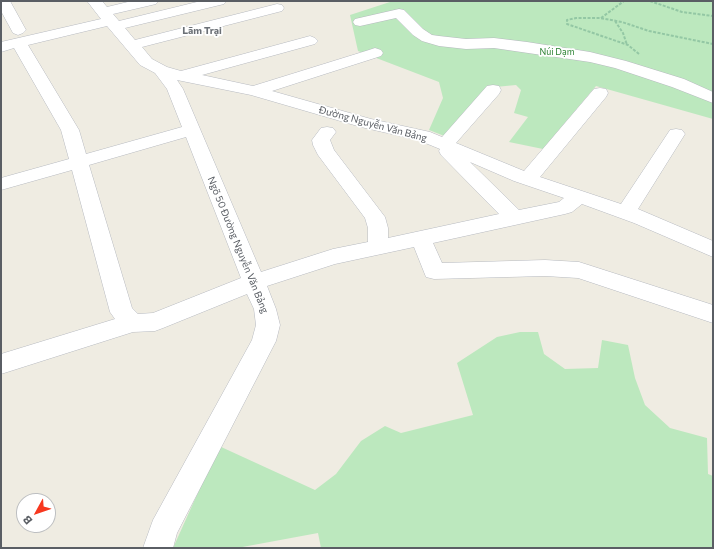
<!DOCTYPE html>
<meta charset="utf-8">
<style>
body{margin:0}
#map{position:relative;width:714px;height:549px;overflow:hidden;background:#efece2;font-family:Commissioner,sans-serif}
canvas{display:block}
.frame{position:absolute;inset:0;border:2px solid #5a5e64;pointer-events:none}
.north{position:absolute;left:16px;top:493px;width:40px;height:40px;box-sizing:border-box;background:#fff;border:1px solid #bdbfc1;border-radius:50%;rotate:230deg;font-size:11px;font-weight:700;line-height:16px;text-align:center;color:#5a5e64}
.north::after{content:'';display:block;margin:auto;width:14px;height:18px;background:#f7381f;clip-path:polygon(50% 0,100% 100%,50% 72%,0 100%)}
</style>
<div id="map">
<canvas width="714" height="549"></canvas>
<div class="frame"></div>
<div class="north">B</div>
</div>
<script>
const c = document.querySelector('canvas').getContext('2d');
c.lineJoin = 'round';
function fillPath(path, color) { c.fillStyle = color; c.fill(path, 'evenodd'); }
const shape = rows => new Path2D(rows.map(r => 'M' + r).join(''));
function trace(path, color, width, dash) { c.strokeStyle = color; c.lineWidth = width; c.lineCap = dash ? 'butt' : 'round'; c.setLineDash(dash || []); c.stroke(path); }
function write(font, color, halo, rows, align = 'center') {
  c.font = font + ' Commissioner,sans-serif'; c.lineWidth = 3.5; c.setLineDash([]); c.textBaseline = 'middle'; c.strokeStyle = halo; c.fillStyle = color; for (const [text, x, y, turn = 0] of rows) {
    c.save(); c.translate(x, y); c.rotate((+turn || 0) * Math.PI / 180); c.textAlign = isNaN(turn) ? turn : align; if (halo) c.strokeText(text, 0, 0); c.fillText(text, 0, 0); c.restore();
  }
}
const green = shape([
 [393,1,713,1,713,119,596,86,543,149,509,142,528,117,514,113,521,90,516,85,495,87,447,137,429,130,443,98,439,82,358,51,350,15],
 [520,332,538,332,544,354,565,369,598,368,602,340,628,345,635,378,645,405,670,428,707,438,708,474,713,476,713,548,321,548,318,533,237,548,173,548,219,446,315,490,336,474,361,441,385,426,401,433,473,415,457,363,497,337]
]);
const path = shape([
 [650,1,682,12,713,16],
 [601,18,624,1],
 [615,21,623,33,627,45],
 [639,54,628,45,567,24,567,20,576,18,600,18,622,22,649,31,713,44]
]);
const minor = shape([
 [1,1,10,1,26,30,23,33,18,35,13,33,1,11,1,1],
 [87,1,102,1,107,7,132,1,158,1,156,4,113,14,119,21,201,1,226,1,224,4,125,28,135,40,277,4,282,5,284,8,282,11,142,47,152,59,167,67,181,71,310,36,315,38,318,41,315,44,202,75,253,86,369,50,375,48,381,50,383,53,381,56,272,91,371,119,430,132,442,137,487,86,493,85,499,86,501,90,499,94,456,143,524,171,594,89,600,88,606,89,608,93,606,97,540,177,621,204,670,130,676,129,682,130,685,134,638,209,713,241,713,257,634,223,582,204,572,212,565,214,433,243,442,263,545,260,579,262,713,305,713,323,578,278,545,276,434,279,426,277,414,247,335,264,267,286,276,309,280,325,276,341,177,533,173,548,143,548,153,520,252,340,256,325,254,309,247,294,163,328,155,331,133,332,1,374,1,354,115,319,110,312,72,170,1,190,1,178,69,159,61,130,14,48,1,52,1,42,101,19,87,1],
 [107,26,140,65,155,73,167,89,182,127,86,154,79,130,28,45,107,26],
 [177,80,251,95,361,127,418,140,440,149,439,151,441,155,499,214,388,238,388,228,385,217,334,150,330,140,336,132,333,128,327,127,321,128,312,140,313,145,318,155,365,218,368,228,368,242,333,249,261,272,183,89,177,80],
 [186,137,241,278,153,313,138,314,132,308,89,165,186,137],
 [470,162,514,181,564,198,559,202,519,210,470,162],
 [399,9,404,10,423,29,432,35,439,36,466,39,494,38,527,42,590,52,626,61,684,79,713,92,713,103,672,87,615,68,590,62,494,48,466,49,439,46,422,41,413,35,396,18,360,26,355,25,353,22,355,19,399,9]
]);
const farParknames = [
 ["Núi Dạm",557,52]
];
const farQuarternames = [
 ["Lãm Trại",202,31]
];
const streetNames = [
 ["Đường Nguyễn Văn Bảng",373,124,15],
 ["Ngõ 50 Đường Nguyễn Văn Bảng",238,245,68]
];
fillPath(green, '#bce8be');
trace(minor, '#b7bac0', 1);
trace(path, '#93c7a4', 2, [3, 1.5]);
fillPath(minor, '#fff');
write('9px', '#2c8233', '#fff', farParknames);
write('bold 10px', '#6b7076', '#fff', farQuarternames);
write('10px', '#5a5e64', '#fff', streetNames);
</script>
